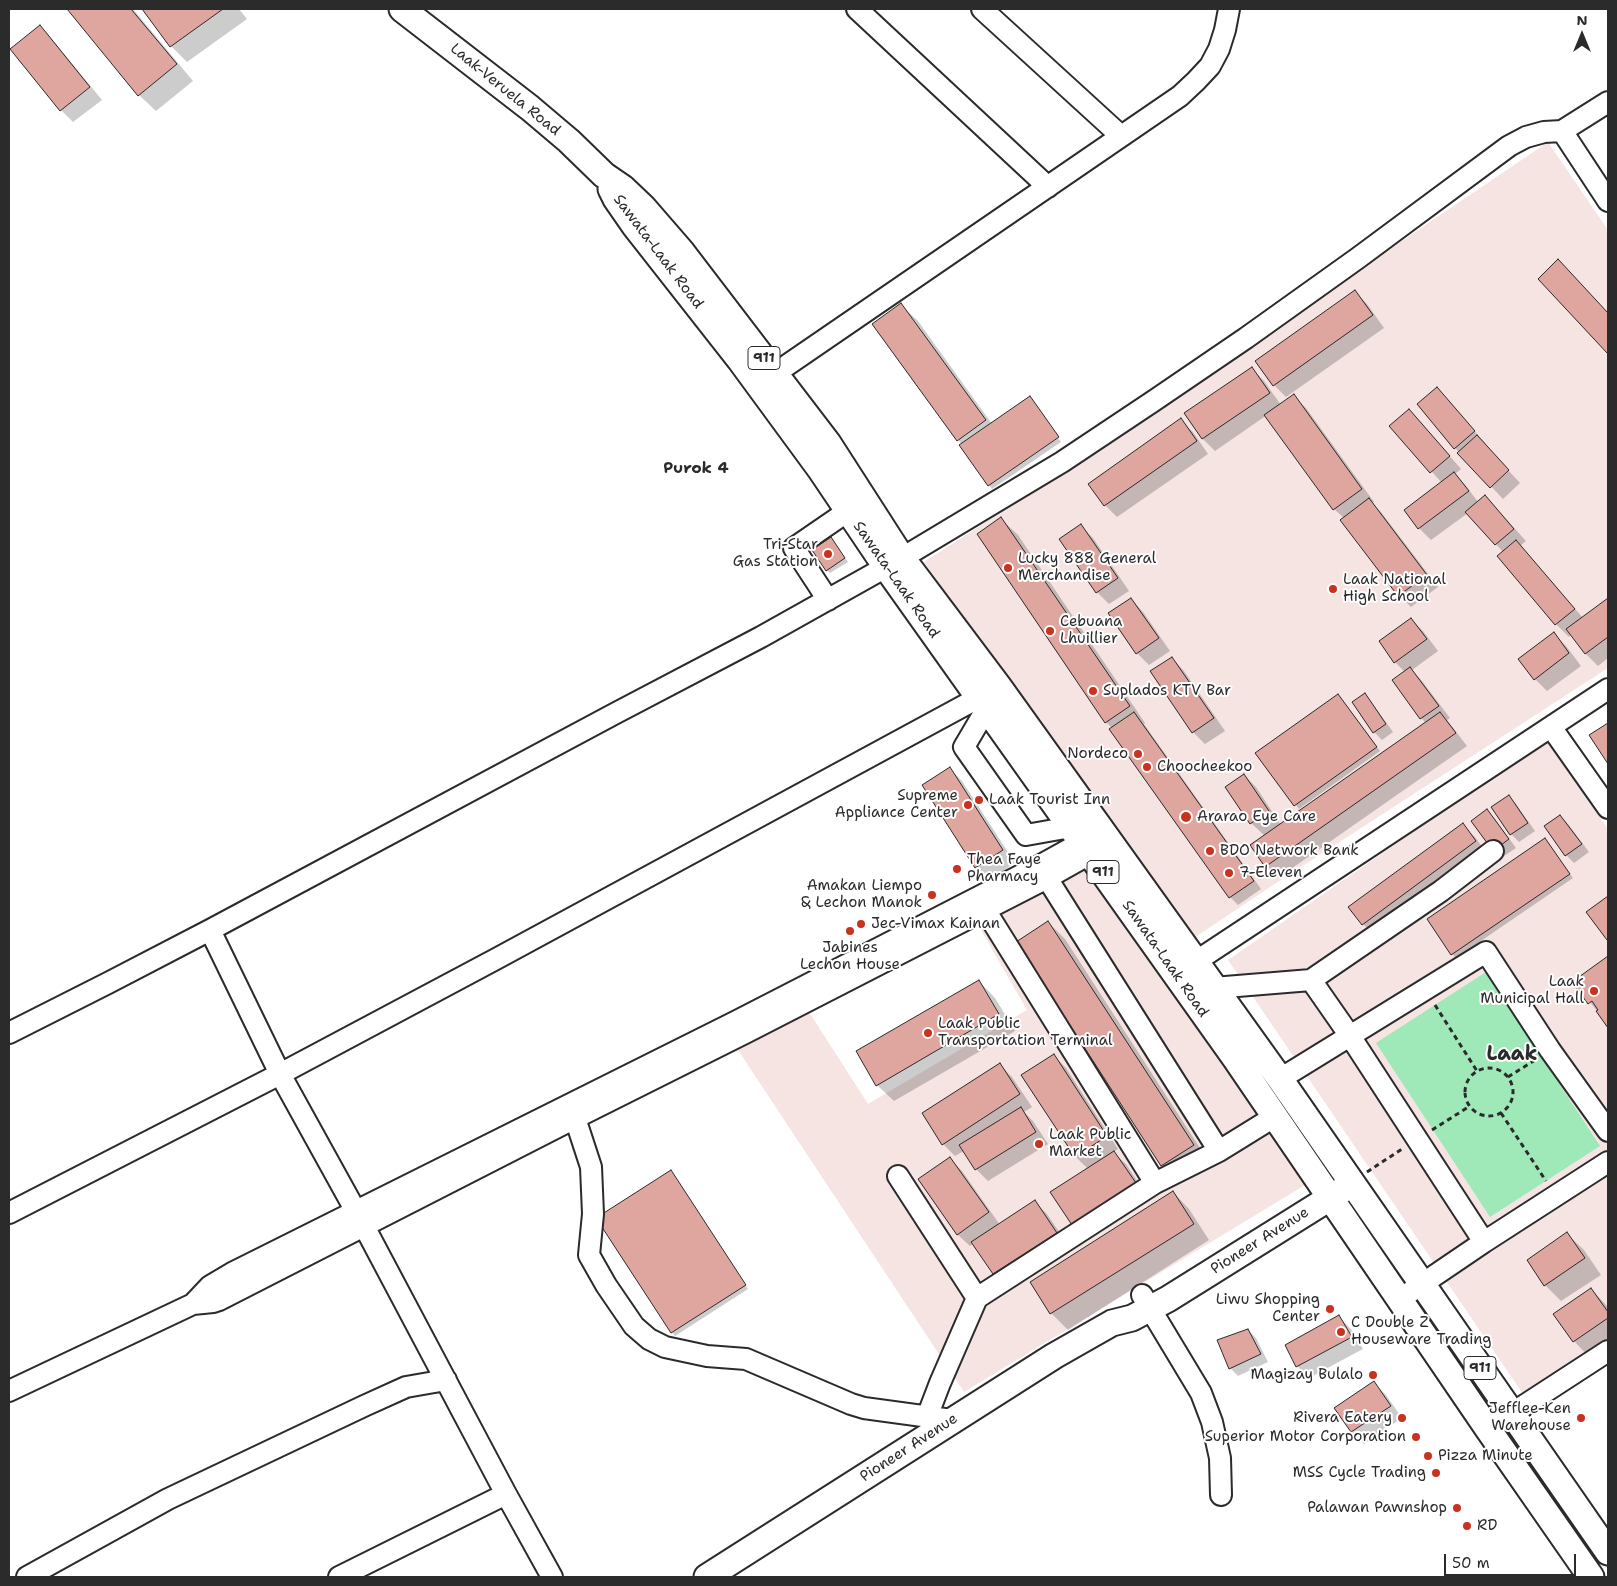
<!DOCTYPE html>
<style>
body{margin:0}
#map{position:relative;width:1617px;height:1586px;overflow:hidden;background:#fff;font-family:"Shantell Sans",sans-serif}
canvas{display:block}
.frame{position:absolute;inset:0;border:10px solid #2b2b2b;pointer-events:none}
.north{position:absolute;left:1557px;top:10px;width:50px;height:50px;-webkit-text-stroke:4px #fff;paint-order:stroke;rotate:0deg;font-size:14px;font-weight:700;line-height:20px;text-align:center;color:#2b2b2b}
.north::after{content:'';display:block;margin:auto;width:18px;height:22px;background:#2b2b2b;clip-path:polygon(50% 0,100% 100%,50% 72%,0 100%)}
.scale{position:absolute;left:1444px;top:1554px;width:132px;height:22px;box-sizing:border-box;border:2px solid #2b2b2b;border-top:0;padding-left:6px;font-size:15px;line-height:18px;white-space:nowrap;color:#2b2b2b;-webkit-text-stroke:4px #fff;paint-order:stroke}
</style>
<div id="map">
<canvas width="1617" height="1586"></canvas>
<div class="frame"></div>
<div class="north">N</div>
<div class="scale">50 m</div>
</div>
<script>
const c = document.querySelector('canvas').getContext('2d');
c.lineJoin = 'round';
function fillPath(path, color) { c.fillStyle = color; c.fill(path, 'evenodd'); }
const shape = rows => new Path2D(rows.map(r => 'M' + r).join(''));
function trace(path, color, width, dash) { c.strokeStyle = color; c.lineWidth = width; c.lineCap = dash ? 'butt' : 'round'; c.setLineDash(dash || []); c.stroke(path); }
function write(font, color, halo, rows, align = 'center') {
  c.font = font + ' "Shantell Sans",sans-serif'; c.lineWidth = 4; c.setLineDash([]); c.textBaseline = 'middle'; c.strokeStyle = halo; c.fillStyle = color; for (const [text, x, y, turn = 0] of rows) {
    c.save(); c.translate(x, y); c.rotate((+turn || 0) * Math.PI / 180); c.textAlign = isNaN(turn) ? turn : align; if (halo) c.strokeText(text, 0, 0); c.fillText(text, 0, 0); c.restore();
  }
}
const built = shape([
 [1548,142,1608,230,1608,668,1267,889,1194,938,924,562,1003,511],
 [1546,740,1608,829,1608,1338,1523,1394,1228,960],
 [1087,865,1305,1185,964,1392,738,1050,809,1012,868,1104,1027,1010,977,923]
]);
const green = shape([
 [1486,972,1600,1146,1490,1217,1376,1043]
]);
const shadow = shape([
 [69,9,133,9,193,81,156,111,139,95],
 [143,9,239,9,247,19,187,62,171,46],
 [40,27,52,39,102,100,73,122,61,110],
 [1355,292,1367,304,1384,328,1286,397,1274,385],
 [901,305,918,321,992,424,1031,400,1061,442,992,489,962,445,874,324],
 [1252,369,1264,381,1281,405,1293,396,1306,408,1374,502,1372,503,1381,512,1438,587,1411,607,1399,595,1342,520,1344,518,1334,509,1267,415,1215,451,1202,438],
 [1437,389,1486,444,1485,445,1520,483,1503,499,1455,448,1418,405],
 [1180,420,1193,432,1208,454,1117,517,1105,505],
 [1421,423,1461,469,1455,474,1466,486,1478,502,1485,496,1497,509,1526,541,1520,546,1583,618,1608,599,1608,658,1598,666,1586,654,1571,634,1569,637,1556,624,1498,556,1503,552,1468,513,1431,540,1419,528,1442,483,1391,426],
 [1001,519,1018,535,1145,723,1144,724,1261,889,1238,905,1230,897,1111,729,1112,728,1106,722,978,534],
 [1081,526,1093,538,1129,591,1109,604,1097,592,1061,539],
 [834,542,848,562,830,573,827,570],
 [1131,599,1143,612,1170,651,1149,665,1137,653],
 [1411,619,1423,631,1438,651,1412,670,1422,681,1450,718,1447,720,1467,746,1278,878,1266,866,1265,836,1251,823,1227,787,1244,775,1256,787,1281,825,1426,723,1421,718,1405,672,1395,662],
 [1554,634,1566,646,1581,666,1547,691,1535,679],
 [1172,658,1184,671,1225,731,1205,744,1193,732,1152,672],
 [1338,695,1380,751,1299,809,1257,753],
 [1365,695,1372,703,1393,732,1382,740,1374,732],
 [950,769,962,781,1015,863,989,880,976,868,923,786],
 [1508,796,1516,804,1535,831,1519,842,1511,834],
 [1487,811,1495,819,1516,848,1501,858,1494,850],
 [1560,816,1568,824,1589,852,1574,863,1566,855],
 [1462,825,1475,837,1487,854,1375,936,1363,924],
 [1548,843,1573,878,1456,958,1452,954],
 [1048,922,1065,939,1209,1162,1178,1182,1162,1166,1017,942],
 [1608,957,1608,1025,1574,982],
 [979,981,995,998,1015,1031,894,1101,877,1085],
 [1054,1056,1066,1068,1118,1149,1113,1152,1126,1164,1147,1196,1085,1236,1088,1169,1075,1156],
 [1000,1065,1012,1077,1032,1107,1024,1112,1033,1121,1048,1144,988,1181,976,1169,964,1151,955,1156,943,1144],
 [950,1159,962,1171,1000,1225,1035,1202,1047,1214,1068,1245,1006,1286,994,1274,974,1243,970,1246,957,1234],
 [671,1171,748,1289,675,1336,672,1332],
 [1173,1192,1189,1209,1209,1240,1068,1330,1051,1313,1031,1282],
 [1567,1234,1584,1250,1601,1275,1561,1301,1545,1285],
 [1591,1289,1608,1307,1608,1346,1590,1358,1574,1341],
 [1339,1317,1351,1329,1363,1349,1309,1378,1297,1366],
 [1248,1330,1256,1338,1268,1362,1238,1376,1230,1368],
 [1374,1383,1386,1395,1402,1418,1364,1444,1352,1432,1336,1408]
]);
const building = shape([
 [67,9,131,9,177,64,138,96,67,9],
 [142,9,223,9,170,47,142,9],
 [40,25,90,87,60,111,10,49,40,25],
 [1558,259,1608,313,1608,354,1538,279,1558,259],
 [1355,290,1373,315,1273,386,1255,361,1355,290],
 [901,303,986,420,957,441,872,324,901,303],
 [1252,367,1270,393,1202,439,1184,413,1252,367],
 [1437,387,1475,431,1454,449,1417,404,1437,387],
 [1294,394,1362,489,1333,510,1264,415,1294,394],
 [1030,396,1059,437,988,486,959,445,1030,396],
 [1409,409,1450,456,1430,473,1389,426,1409,409],
 [1181,418,1197,441,1104,506,1088,484,1181,418],
 [1477,435,1509,470,1490,488,1457,453,1477,435],
 [1454,472,1469,491,1418,529,1404,510,1454,472],
 [1485,495,1514,529,1495,545,1465,512,1485,495],
 [1369,498,1427,575,1398,596,1340,520,1369,498],
 [1001,517,1130,706,1105,723,977,534,1001,517],
 [1081,524,1118,578,1096,593,1059,539,1081,524],
 [831,537,845,558,826,571,812,550,831,537],
 [1516,540,1575,609,1555,625,1497,556,1516,540],
 [1131,598,1159,638,1136,654,1108,613,1131,598],
 [1608,598,1608,637,1585,654,1566,629,1608,598],
 [1411,618,1427,639,1394,663,1379,641,1411,618],
 [1554,632,1569,653,1534,680,1518,659,1554,632],
 [1172,657,1214,718,1192,733,1150,671,1172,657],
 [1410,667,1439,706,1420,719,1392,680,1410,667],
 [1365,693,1386,724,1373,733,1352,702,1365,693],
 [1338,694,1377,747,1294,806,1255,753,1338,694],
 [1134,712,1254,881,1229,898,1109,729,1134,712],
 [1440,712,1456,733,1265,867,1250,845,1440,712],
 [1608,723,1608,764,1589,735,1608,723],
 [950,767,1003,850,975,868,922,785,950,767],
 [1244,774,1269,811,1250,824,1225,787,1244,774],
 [1509,795,1528,823,1510,835,1491,807,1509,795],
 [1487,809,1509,839,1493,851,1471,821,1487,809],
 [1560,815,1582,844,1565,856,1544,826,1560,815],
 [1463,823,1476,841,1362,925,1348,907,1463,823],
 [1545,838,1570,874,1451,955,1427,919,1545,838],
 [1608,896,1608,940,1607,940,1586,912,1608,896],
 [1048,921,1194,1145,1161,1166,1016,942,1048,921],
 [1608,956,1608,1028,1596,1011,1598,1010,1592,1001,1588,1004,1572,982,1608,956],
 [979,980,999,1014,876,1086,856,1051,979,980],
 [1054,1054,1107,1136,1075,1157,1021,1075,1054,1054],
 [1000,1063,1020,1094,942,1145,922,1113,1000,1063],
 [1021,1107,1036,1132,975,1170,959,1145,1021,1107],
 [1114,1151,1136,1183,1072,1225,1050,1192,1114,1151],
 [950,1157,989,1212,957,1235,918,1179,950,1157],
 [671,1170,746,1285,671,1333,596,1218,671,1170],
 [1173,1191,1194,1224,1050,1314,1030,1282,1173,1191],
 [1035,1200,1057,1233,993,1274,971,1242,1035,1200],
 [1567,1232,1585,1258,1544,1286,1527,1260,1567,1232],
 [1591,1288,1608,1312,1608,1318,1573,1342,1553,1314,1591,1288],
 [1339,1315,1352,1337,1296,1367,1285,1345,1339,1315],
 [1248,1329,1261,1354,1229,1369,1217,1340,1248,1329],
 [1374,1381,1391,1406,1351,1432,1334,1408,1374,1381]
]);
const path = shape([
 [1435,1005,1477,1071],
 '1465 1092a24 24 0 1 1 48 0a24 24 0 1 1-48 0Z',
 [1508,1077,1535,1060],
 [1501,1113,1546,1181],
 [1432,1130,1470,1106],
 [1367,1172,1402,1149]
]);
const minor = shape([
 [857,9,1048,187],
 [982,9,1121,136],
 [1562,131,1608,201],
 [764,381,1180,96,1196,81,1210,66,1219,49,1225,30,1229,9],
 [828,600,794,548,848,511],
 [987,708,964,747,1026,835,1071,827],
 [1551,727,1608,808],
 [1040,867,1219,1151],
 [979,900,1155,1183],
 [210,930,280,1074,364,1226,506,1494,552,1577],
 [1195,962,1608,689],
 [1311,980,1350,1036,1484,1242],
 [1213,988,1311,980,1441,891,1493,851],
 [9,1033,108,983,210,930,616,713,761,637,902,558,1062,462,1155,400,1246,338,1358,258,1509,146,1526,137,1544,132,1562,131,1608,102],
 [1280,1079,1486,952,1550,1050,1608,1131],
 [575,1118,591,1167,593,1214,589,1255,606,1285,634,1326,649,1339,665,1347,707,1356,746,1359,851,1404,864,1408,952,1420],
 [898,1176,977,1298],
 [9,1213,280,1074,496,959,991,691],
 [1142,1295,1201,1393,1212,1422,1220,1458,1221,1495],
 [1400,1299,1484,1242,1608,1162],
 [193,1304,210,1286,232,1273,735,1022,1039,866,1095,835],
 [9,1391,193,1304,213,1302,219,1300,575,1118,747,1032,1047,878,1102,847],
 [927,1417,940,1383,977,1298,1155,1183,1219,1151,1274,1117],
 [1488,1429,1608,1351],
 [27,1577,168,1499,364,1406,406,1387,446,1380],
 [339,1577,506,1494]
]);
const major = shape([
 [402,9,530,108,569,141,604,175,623,188,643,207,682,252,828,443,902,558,999,687,1280,1079,1608,1552],
 [611,189,616,199,634,225,740,360,820,469,886,567,1235,1058,1488,1429,1591,1577],
 [707,1577,1054,1356,1112,1323,1132,1318,1168,1299,1344,1189]
]);
const markers = [
 [828,554,5,"#c8321e"],
 [1008,568,5,"#c8321e"],
 [1333,589,5,"#c8321e"],
 [1050,631,5,"#c8321e"],
 [1093,691,5,"#c8321e"],
 [1138,754,5,"#c8321e"],
 [1147,767,5,"#c8321e"],
 [979,800,5,"#c8321e"],
 [968,805,5,"#c8321e"],
 [1186,817,6,"#c8321e"],
 [1210,851,5,"#c8321e"],
 [957,869,5,"#c8321e"],
 [1229,873,5,"#c8321e"],
 [932,895,5,"#c8321e"],
 [861,924,5,"#c8321e"],
 [850,931,5,"#c8321e"],
 [1594,991,5,"#c8321e"],
 [928,1033,5,"#c8321e"],
 [1039,1144,5,"#c8321e"],
 [1330,1309,5,"#c8321e"],
 [1341,1332,5,"#c8321e"],
 [1373,1375,5,"#c8321e"],
 [1402,1418,5,"#c8321e"],
 [1581,1418,5,"#c8321e"],
 [1416,1437,5,"#c8321e"],
 [1428,1456,5,"#c8321e"],
 [1436,1473,5,"#c8321e"],
 [1457,1508,5,"#c8321e"],
 [1467,1526,5,"#c8321e"]
];
const shields = [
 [764,358,32],
 [1103,872,32],
 [1480,1368,32]
];
const shieldNames = [
 ["911",764,358],
 ["911",1103,872],
 ["911",1480,1368]
];
const streetNames = [
 ["Laak-Veruela Road",505,90,39],
 ["Sawata-Laak Road",658,252,53],
 ["Sawata-Laak Road",896,580,55],
 ["Sawata-Laak Road",1165,959,55],
 ["Pioneer Avenue",1260,1241,-32],
 ["Pioneer Avenue",909,1448,-33]
];
const poiNames = [
 ["Tri-Star",818,545,"right"],
 ["Gas Station",818,562,"right"],
 ["Lucky 888 General",1018,559],
 ["Merchandise",1018,576],
 ["Laak National",1343,580],
 ["High School",1343,597],
 ["Cebuana",1060,622],
 ["Lhuillier",1060,639],
 ["Suplados KTV Bar",1103,691],
 ["Nordeco",1128,754,"right"],
 ["Choocheekoo",1157,767],
 ["Supreme",958,796,"right"],
 ["Appliance Center",958,813,"right"],
 ["Laak Tourist Inn",989,800],
 ["Ararao Eye Care",1197,817],
 ["BDO Network Bank",1220,851],
 ["Thea Faye",967,860],
 ["Pharmacy",967,877],
 ["7-Eleven",1239,873],
 ["Amakan Liempo",922,886,"right"],
 ["& Lechon Manok",922,903,"right"],
 ["Jec-Vimax Kainan",871,924],
 ["Jabines",850,948,"center"],
 ["Lechon House",850,965,"center"],
 ["Laak",1584,982,"right"],
 ["Municipal Hall",1584,999,"right"],
 ["Laak Public",938,1024],
 ["Transportation Terminal",938,1041],
 ["Laak Public",1049,1135],
 ["Market",1049,1152],
 ["Liwu Shopping",1320,1300,"right"],
 ["Center",1320,1317,"right"],
 ["C Double Z",1351,1323],
 ["Houseware Trading",1351,1340],
 ["Magizay Bulalo",1363,1375,"right"],
 ["Jefflee-Ken",1571,1409,"right"],
 ["Warehouse",1571,1426,"right"],
 ["Rivera Eatery",1392,1418,"right"],
 ["Superior Motor Corporation",1406,1437,"right"],
 ["Pizza Minute",1438,1456],
 ["MSS Cycle Trading",1426,1473,"right"],
 ["Palawan Pawnshop",1447,1508,"right"],
 ["RD",1477,1526]
];
const neighbourhoodNames = [
 ["Purok 4",696,469]
];
const districtNames = [
 ["Laak",1512,1055]
];
fillPath(built, '#f5e4e2');
fillPath(green, '#9fe8b7');
fillPath(shadow, '#0003');
fillPath(building, '#dfa59f');
trace(building, '#2b2b2b', 1);
trace(minor, '#2b2b2b', 24);
trace(major, '#2b2b2b', 29);
trace(path, '#2b2b2b', 3, [5, 4]);
trace(minor, '#fff', 20);
trace(major, '#fff', 25);
for (const [x, y, r, color] of markers) { const dot = new Path2D(); dot.arc(x, y, r, 0, 2 * Math.PI); c.fillStyle = color; c.fill(dot); trace(dot, '#fff', 2); }
for (const [x, y, w] of shields) { const box = new Path2D(); box.roundRect(x - w / 2, y - 11.5, w, 23, 4); c.fillStyle = '#fff'; c.fill(box); trace(box, '#2b2b2b', 1); }
write('bold 14px', '#2b2b2b', null, shieldNames);
write('15px', '#2b2b2b', '#fff', streetNames);
write('15px', '#2b2b2b', '#fff', poiNames, 'left');
write('bold 16px', '#2b2b2b', '#fff', neighbourhoodNames);
write('bold 20px', '#2b2b2b', '#fff', districtNames);
</script>
